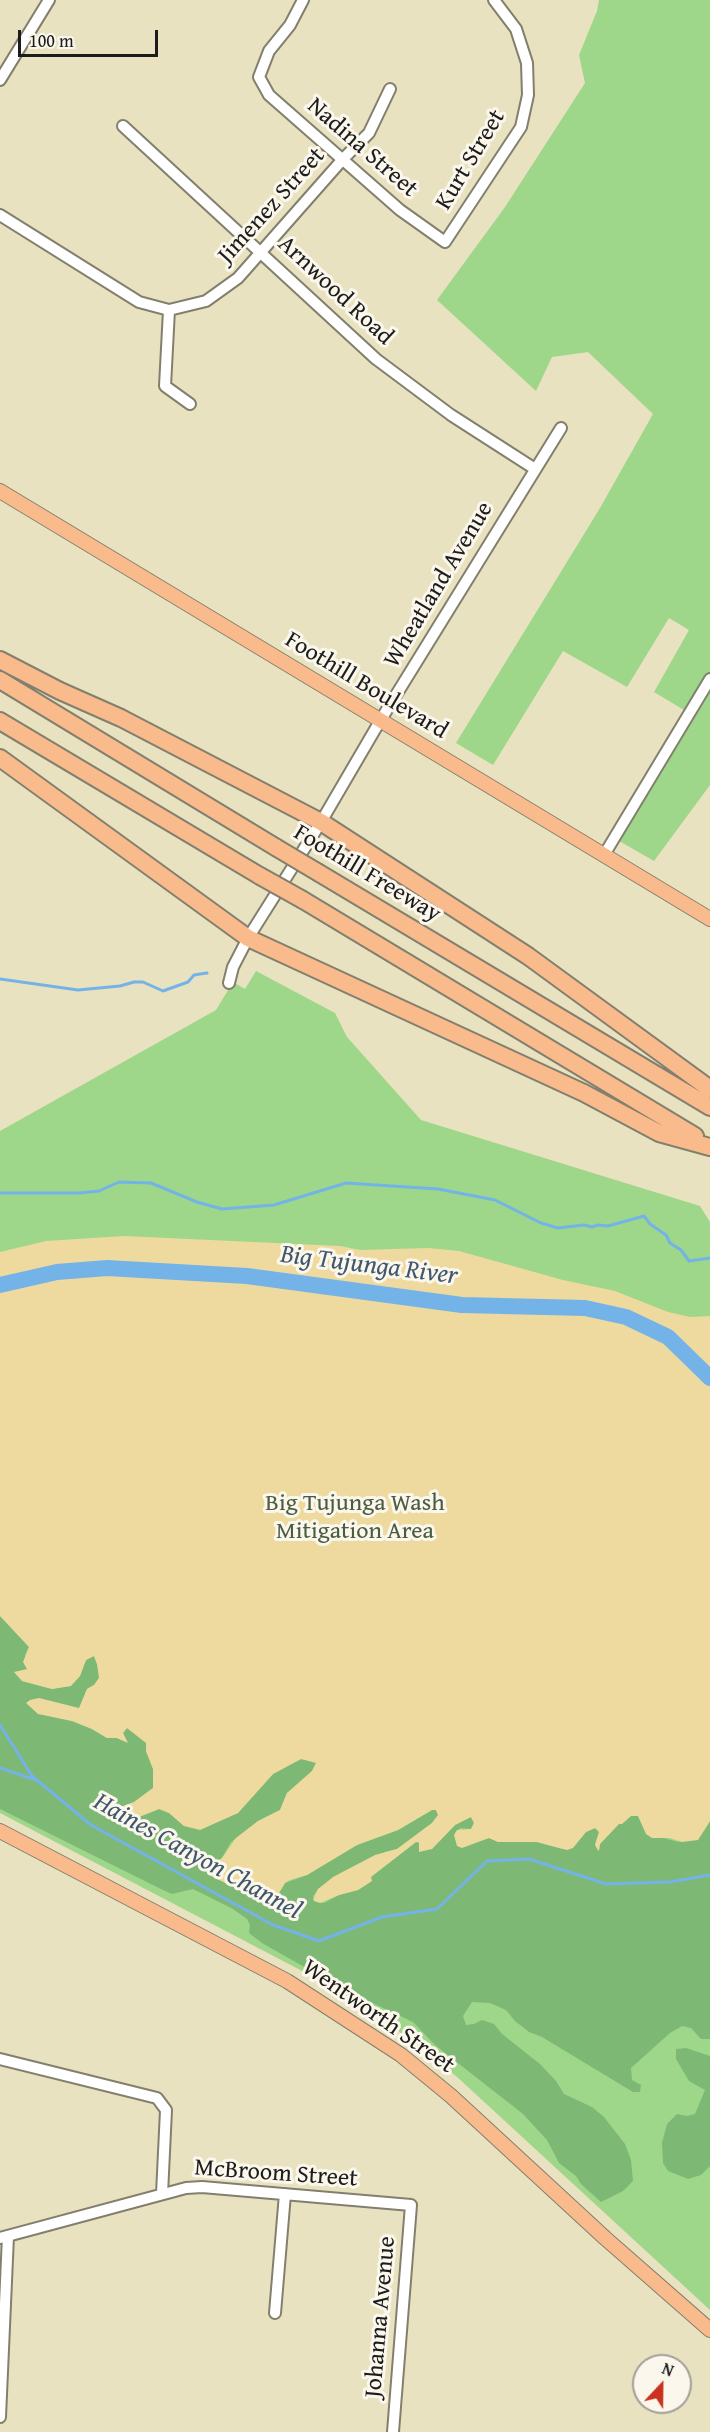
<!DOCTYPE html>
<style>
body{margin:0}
#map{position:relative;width:710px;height:2432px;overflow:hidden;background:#e9e2c0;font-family:"Gentium Book Plus",serif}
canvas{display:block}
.north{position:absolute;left:632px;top:2354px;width:60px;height:60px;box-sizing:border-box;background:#fbf7ec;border:2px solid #a29f99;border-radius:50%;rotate:22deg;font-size:16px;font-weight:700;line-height:24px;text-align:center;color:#1c1c1c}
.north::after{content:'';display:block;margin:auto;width:21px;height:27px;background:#c8321e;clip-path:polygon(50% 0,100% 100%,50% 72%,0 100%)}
.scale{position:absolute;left:18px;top:30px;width:140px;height:27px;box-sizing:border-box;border:3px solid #1c1c1c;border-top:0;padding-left:8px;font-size:18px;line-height:21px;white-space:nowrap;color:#1c1c1c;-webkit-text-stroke:4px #fbf7ec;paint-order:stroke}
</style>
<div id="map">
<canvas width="710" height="2432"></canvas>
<div class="north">N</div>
<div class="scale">100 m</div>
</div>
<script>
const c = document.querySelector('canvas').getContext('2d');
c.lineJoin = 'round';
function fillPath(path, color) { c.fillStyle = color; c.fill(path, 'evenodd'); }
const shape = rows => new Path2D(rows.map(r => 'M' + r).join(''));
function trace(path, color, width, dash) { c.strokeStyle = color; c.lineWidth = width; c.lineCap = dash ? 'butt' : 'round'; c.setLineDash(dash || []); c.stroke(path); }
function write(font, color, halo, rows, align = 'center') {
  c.font = font + ' "Gentium Book Plus",serif'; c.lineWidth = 6; c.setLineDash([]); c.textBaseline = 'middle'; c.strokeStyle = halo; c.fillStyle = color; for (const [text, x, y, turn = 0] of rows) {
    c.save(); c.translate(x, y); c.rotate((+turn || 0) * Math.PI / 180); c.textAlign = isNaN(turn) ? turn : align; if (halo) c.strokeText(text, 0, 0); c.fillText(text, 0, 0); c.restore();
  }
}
const green = shape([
 [599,0,710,0,710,785,654,861,614,838,689,713,654,692,689,630,669,618,627,687,563,651,493,765,456,743,600,508,653,414,588,352,552,357,536,391,437,300,505,207,585,83,579,55,597,11],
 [256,971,335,1013,347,1037,421,1120,700,1206,710,1222,710,2310,456,2076,384,2020,306,1973,0,1813,0,1131,216,1010,233,982,245,989]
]);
const forest = shape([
 [0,1616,29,1647,25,1655,27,1669,22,1681,52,1689,70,1686,80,1676,86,1660,94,1656,100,1673,99,1678,94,1685,87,1689,79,1709,66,1705,37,1713,72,1721,92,1729,107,1738,117,1738,127,1742,123,1733,127,1728,147,1743,146,1751,153,1769,153,1788,134,1802,115,1809,127,1822,159,1809,169,1813,184,1826,238,1813,273,1774,301,1759,309,1759,316,1763,312,1771,287,1793,280,1810,258,1821,231,1842,222,1858,215,1863,209,1875,254,1897,279,1893,285,1883,307,1875,357,1845,398,1830,432,1810,436,1810,438,1815,432,1823,397,1849,385,1852,318,1889,313,1896,315,1902,324,1903,339,1895,358,1890,369,1883,370,1877,416,1842,432,1849,455,1825,471,1817,474,1823,471,1829,460,1828,455,1835,472,1843,489,1838,498,1842,537,1842,562,1849,586,1832,595,1828,599,1832,595,1845,598,1851,600,1844,619,1823,630,1816,638,1816,642,1824,664,1838,678,1842,704,1831,710,1821,710,2039,701,2039,691,2028,682,2026,670,2033,631,2068,632,2080,641,2085,640,2092,633,2092,542,2037,529,2032,515,2021,506,2010,490,2003,472,2002,463,2016,466,2025,474,2024,482,2020,494,2024,502,2034,540,2064,556,2081,564,2094,592,2107,604,2117,625,2144,631,2160,633,2181,623,2191,601,2202,581,2184,576,2176,559,2163,547,2140,523,2114,435,2045,413,2022,345,1990,262,1943,249,1933,250,1925,247,1919,233,1909,193,1889,172,1894,163,1890,0,1809],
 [686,2048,710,2056,710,2166,701,2175,688,2179,668,2171,663,2163,662,2143,667,2124,677,2114,687,2116,695,2114,705,2090,689,2081,676,2059,676,2049]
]);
const sand = shape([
 [124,1236,340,1246,360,1250,428,1248,459,1251,563,1280,615,1291,668,1312,690,1317,710,1316,710,1821,698,1840,682,1842,670,1838,652,1838,646,1834,638,1816,631,1816,622,1824,619,1824,600,1844,599,1851,595,1845,599,1832,595,1828,586,1832,573,1848,567,1850,537,1842,498,1842,489,1838,462,1848,457,1846,454,1835,457,1830,471,1829,474,1823,471,1817,455,1825,432,1849,419,1852,419,1842,416,1842,371,1877,372,1881,358,1890,339,1895,320,1903,313,1900,318,1889,333,1877,375,1855,397,1849,432,1823,438,1815,436,1810,432,1810,398,1830,357,1845,307,1875,290,1880,285,1883,279,1893,254,1897,209,1875,211,1867,222,1858,236,1838,258,1821,280,1810,287,1793,312,1771,316,1763,301,1759,273,1774,238,1813,200,1830,184,1826,169,1813,159,1809,126,1822,114,1817,115,1809,134,1802,153,1788,153,1769,146,1751,146,1743,127,1728,123,1733,128,1743,117,1738,107,1738,92,1729,72,1721,38,1714,26,1703,30,1700,39,1698,79,1708,87,1689,94,1685,99,1678,97,1664,94,1656,86,1660,80,1676,71,1686,52,1689,22,1681,14,1672,27,1669,23,1662,29,1647,0,1616,0,1252,46,1241]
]);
const stream = shape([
 [0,979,78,990,120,986,134,982,143,982,163,991,188,982,194,975,207,973],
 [0,1193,80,1193,99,1191,119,1182,151,1183,197,1202,222,1209,274,1205,346,1183,438,1189,495,1200,541,1223,558,1228,584,1225,592,1227,598,1225,608,1226,644,1216,650,1224,666,1235,670,1243,681,1250,689,1261,710,1258],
 [0,1725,32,1776,91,1825,273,1925,319,1941,382,1917,437,1909,487,1861,529,1859,606,1884,670,1882,710,1875],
 [0,1768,36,1780]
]);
const river = shape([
 [0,1285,57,1272,107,1268,247,1276,462,1305,585,1308,626,1317,668,1337,710,1378]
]);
const minor = shape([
 [303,0,290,25,269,51,259,77,269,95,400,210,445,242,521,127,528,95,527,63,516,29,494,0],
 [0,80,49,0],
 [123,126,376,359,451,415,535,469],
 [0,215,139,302,169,310,206,301,238,278,343,159,369,133,390,89],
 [169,310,165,386,190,404],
 [604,855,710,679],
 [229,983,233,967,248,938,321,822,380,721,561,428],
 [0,2059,157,2098,166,2110,162,2194],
 [0,2238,186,2188,202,2187,411,2205,393,2432],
 [275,2313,285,2194],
 [0,2417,8,2236]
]);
const major = shape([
 [0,491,710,919],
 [0,1831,287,1981,401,2055,451,2096,605,2238,710,2330]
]);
const highway = shape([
 [0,660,60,691,121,718,321,822,528,956,710,1089],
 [0,680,277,848],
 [0,721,260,876],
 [0,758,248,938,584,1093,659,1133,710,1147],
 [319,873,710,1107],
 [303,900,695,1136]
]);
const highwayBridge = shape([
 [277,848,319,873],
 [260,876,303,900]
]);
const streetNames = [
 ["Nadina Street",362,148,41],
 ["Kurt Street",471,160,-59],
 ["Jimenez Street",272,206,-48],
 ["Arnwood Road",335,291,43],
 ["Wheatland Avenue",439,585,-59],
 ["Foothill Boulevard",366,686,31],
 ["Foothill Freeway",367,874,31],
 ["Wentworth Street",378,2017,35],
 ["McBroom Street",276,2174,4],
 ["Johanna Avenue",381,2317,-85]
];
const parkNames = [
 ["Big Tujunga Wash",355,1504],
 ["Mitigation Area",355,1532]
];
const waterNames = [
 ["Big Tujunga River",369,1266,7],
 ["Haines Canyon Channel",197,1857,29]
];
fillPath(green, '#9ed789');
fillPath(forest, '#7eb875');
fillPath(sand, '#eeda9e');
trace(stream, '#74b3e7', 3);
trace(river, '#74b3e7', 16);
trace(minor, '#827f6e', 14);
trace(major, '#827f6e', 16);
trace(highway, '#827f6e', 20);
trace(minor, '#fff', 10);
trace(major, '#fabb8c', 14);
trace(highway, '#fabb8c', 16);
trace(highwayBridge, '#827f6e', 20, []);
trace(highwayBridge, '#fabb8c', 16);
write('24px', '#1c1c1c', '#fbf7ec', streetNames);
write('24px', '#4a5d42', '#fbf7ec', parkNames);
write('italic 26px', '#3f586d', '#fbf7ec', waterNames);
</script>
